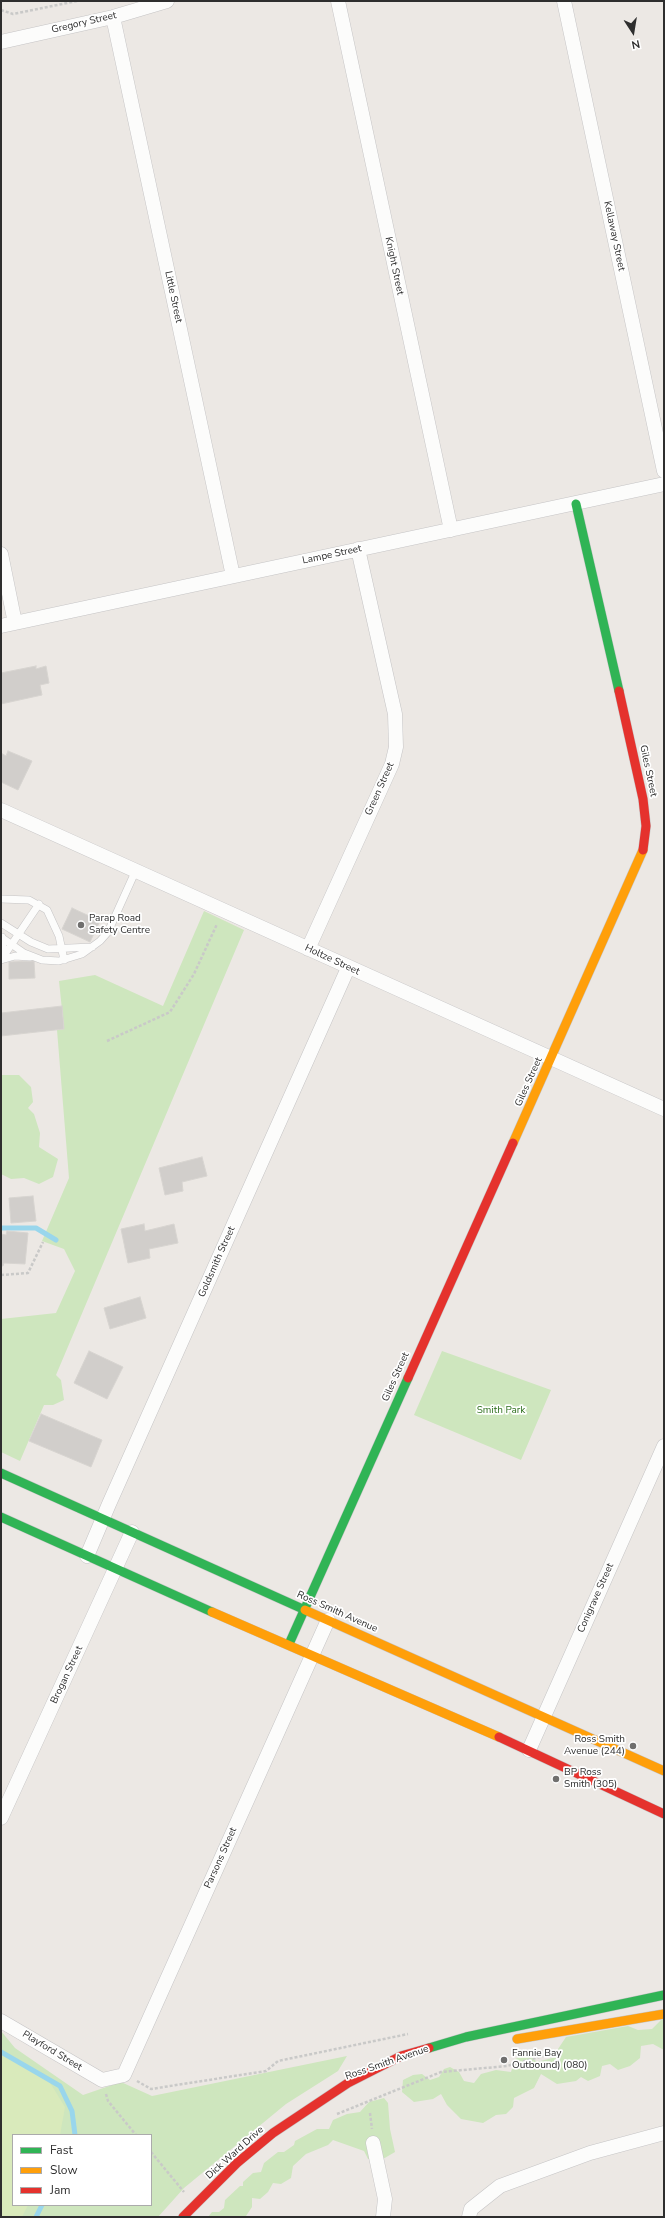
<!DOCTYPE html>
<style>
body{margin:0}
#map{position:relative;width:665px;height:2218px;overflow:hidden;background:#ece8e4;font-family:"Nunito Sans",sans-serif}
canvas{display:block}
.frame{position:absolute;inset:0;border:2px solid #2e2e2e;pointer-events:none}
.legend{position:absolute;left:12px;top:2134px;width:140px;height:72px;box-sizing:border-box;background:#fff;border:1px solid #ababab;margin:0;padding:5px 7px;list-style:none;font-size:12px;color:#2e2e2e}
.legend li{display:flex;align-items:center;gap:8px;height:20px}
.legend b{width:20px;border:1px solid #ababab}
.north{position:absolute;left:613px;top:12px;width:40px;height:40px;-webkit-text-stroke:3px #fff;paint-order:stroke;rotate:168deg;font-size:11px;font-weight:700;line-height:16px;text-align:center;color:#2e2e2e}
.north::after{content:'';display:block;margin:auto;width:14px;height:18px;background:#2e2e2e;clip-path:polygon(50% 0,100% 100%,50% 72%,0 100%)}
</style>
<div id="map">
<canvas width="665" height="2218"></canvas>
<div class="frame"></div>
<ul class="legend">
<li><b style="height:5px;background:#30b455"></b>Fast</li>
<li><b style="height:5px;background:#ff9f0a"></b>Slow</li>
<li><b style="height:5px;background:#e5322d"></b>Jam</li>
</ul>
<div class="north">N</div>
</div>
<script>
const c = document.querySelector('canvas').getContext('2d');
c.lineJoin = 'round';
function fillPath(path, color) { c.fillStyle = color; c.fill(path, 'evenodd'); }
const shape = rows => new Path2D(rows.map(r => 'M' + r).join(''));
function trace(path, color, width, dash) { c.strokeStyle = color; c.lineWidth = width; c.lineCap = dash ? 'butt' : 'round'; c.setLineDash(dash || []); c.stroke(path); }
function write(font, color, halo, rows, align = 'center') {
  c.font = font + ' "Nunito Sans",sans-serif'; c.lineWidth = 3.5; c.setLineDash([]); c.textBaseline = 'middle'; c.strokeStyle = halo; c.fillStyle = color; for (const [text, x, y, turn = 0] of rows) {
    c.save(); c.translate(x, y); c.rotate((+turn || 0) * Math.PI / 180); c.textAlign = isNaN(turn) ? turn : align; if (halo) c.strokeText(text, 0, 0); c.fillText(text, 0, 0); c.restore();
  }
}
const green = shape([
 [204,911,244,930,56,1375,61,1380,64,1400,53,1405,44,1405,20,1461,1,1452,1,1319,56,1313,75,1271,64,1249,42,1241,69,1178,57,1030,64,1029,59,981,95,975,163,1006],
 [1,1075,19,1075,31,1087,33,1102,28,1108,34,1114,40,1133,39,1147,58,1159,53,1177,39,1184,24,1178,11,1179,1,1174],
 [442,1351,551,1390,521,1460,414,1415],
 [664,2019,664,2050,653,2044,641,2046,640,2058,630,2066,618,2070,610,2064,602,2066,600,2076,588,2081,581,2077,576,2081,557,2084,541,2074,534,2088,514,2098,513,2107,506,2114,496,2115,483,2123,461,2119,447,2105,441,2094,433,2099,414,2102,402,2092,403,2080,413,2075,422,2074,430,2080,439,2077,444,2069,450,2067,459,2072,464,2081,474,2083,481,2074,496,2070,511,2072,515,2059,528,2054,537,2062,552,2058,566,2037,628,2026,638,2030,652,2029,661,2020],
 [1,2031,15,2048,83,2095,121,2082,152,2096,347,2056,338,2071,286,2104,184,2188,158,2217,1,2217,13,2205,151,2205,151,2135,39,2135,1,2106],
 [384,2098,388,2103,390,2129,395,2152,383,2159,368,2159,364,2151,333,2140,328,2145,306,2154,293,2166,291,2178,281,2184,273,2183,268,2192,260,2199,252,2198,252,2207,246,2216,208,2217,212,2212,219,2212,224,2208,225,2200,240,2186,243,2186,243,2182,253,2173,261,2172,264,2163,278,2152,284,2152,294,2145,295,2141,317,2129,329,2129,333,2120,347,2114,360,2112,369,2102]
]);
const pitch = shape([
 [1,2053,49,2081,65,2107,60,2135,13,2135,13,2205,28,2205,22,2217,1,2217]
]);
const stream = shape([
 [1,1228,36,1228,56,1240],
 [1,2052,60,2086,72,2111,75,2135],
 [36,2217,42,2205]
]);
const building = shape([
 [36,666,36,669,46,666,49,683,40,685,42,695,1,704,1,673,36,666],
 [8,751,32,761,18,790,1,782,1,753,6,756,8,751],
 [72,908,100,921,90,942,62,929,72,908],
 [34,961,35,978,9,979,9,962,34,961],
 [62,1006,64,1029,1,1036,1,1013,62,1006],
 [202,1157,207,1176,182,1182,183,1191,165,1195,159,1168,202,1157],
 [33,1196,36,1221,11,1223,9,1198,33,1196],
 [144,1224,145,1231,174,1224,178,1243,149,1249,150,1258,128,1263,121,1229,144,1224],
 [7,1231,28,1233,25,1264,4,1263,3,1266,1,1266,1,1234,6,1235,7,1231],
 [140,1297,146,1318,110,1329,104,1308,140,1297],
 [89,1351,123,1367,107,1399,74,1383,89,1351],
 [41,1414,102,1440,91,1467,29,1441,41,1414]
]);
const path = shape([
 [1,10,13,14,77,1],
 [107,1041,170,1012,194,974,217,924],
 [1,1275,28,1273,43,1242],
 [137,2081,151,2089,266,2071,278,2061,408,2034],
 [106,2094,108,2101,136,2135],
 [370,2113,372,2129],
 [337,2114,441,2072,507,2066,554,2053],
 [151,2152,184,2192]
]);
const lane = shape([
 [1,899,29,900,47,910,59,936,64,960],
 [1,923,31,942,48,949,92,947],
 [1,937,24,953,42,960,59,961,82,954,100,941,108,932,136,870],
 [2,937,3,949,2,958],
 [1,960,39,904],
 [1,960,15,956,30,957]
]);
const street = shape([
 [338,1,451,530],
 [564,1,664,471],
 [113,17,233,576],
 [1,42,113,17,167,1],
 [1,554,15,623],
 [1,626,664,484],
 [1,810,664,1109],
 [308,949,392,764,396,747,395,714,358,549],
 [87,1556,109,1504,348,968],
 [529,1750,664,1446],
 [1,1818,132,1532],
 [1,2021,102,2080,124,2075,328,1620],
 [373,2143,385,2199,383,2217],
 [469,2217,471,2209,500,2186,590,2153,664,2133]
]);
const fast = shape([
 [576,504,619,691],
 [1,1473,305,1610],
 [1,1517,212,1612],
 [289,1644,408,1378],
 [429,2048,466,2037,664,1995]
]);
const slow = shape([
 [513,1143,643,850],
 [305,1610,664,1771],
 [212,1612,499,1737],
 [517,2039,664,2014]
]);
const jam = shape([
 [619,691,643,799,646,826,643,850],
 [408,1378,513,1143],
 [499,1737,664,1814],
 [183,2217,237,2163,273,2133,348,2083,401,2056,429,2048]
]);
const markers = [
 [81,925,4,"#706f6e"],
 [633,1746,4,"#706f6e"],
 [556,1779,4,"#706f6e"],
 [504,2060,4,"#706f6e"]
];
const streetNames = [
 ["Gregory Street",84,23,-13],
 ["Kellaway Street",614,236,78],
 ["Knight Street",394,266,78],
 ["Little Street",173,297,78],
 ["Lampe Street",332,555,-12],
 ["Giles Street",648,771,78],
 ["Green Street",380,789,-66],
 ["Holtze Street",332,960,25],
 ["Giles Street",529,1082,-66],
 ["Goldsmith Street",217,1262,-66],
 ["Giles Street",396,1377,-66],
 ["Conigrave Street",596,1598,-66],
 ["Ross Smith Avenue",337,1612,24],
 ["Brogan Street",67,1675,-65],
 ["Parsons Street",221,1858,-66],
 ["Playford Street",52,2051,31],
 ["Ross Smith Avenue",387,2063,-19],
 ["Dick Ward Drive",235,2153,-42]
];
const poiNames = [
 ["Parap Road",89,919],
 ["Safety Centre",89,931],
 ["Ross Smith",625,1740,"right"],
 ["Avenue (244)",625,1752,"right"],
 ["BP Ross",564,1773],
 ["Smith (305)",564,1785],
 ["Fannie Bay",512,2054],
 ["Outbound) (080)",512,2066]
];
const parkNames = [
 ["Smith Park",501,1411]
];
fillPath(green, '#cee6be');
fillPath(pitch, '#d9eabb');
trace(stream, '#99d6ec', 5);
fillPath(building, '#d1cecb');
trace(building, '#d7d4d0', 1);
trace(lane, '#c5c4c5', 8);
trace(street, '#c5c4c5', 15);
trace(fast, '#c5c4c5', 10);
trace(slow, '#c5c4c5', 10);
trace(jam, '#c5c4c5', 10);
trace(path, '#c9c9c8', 2.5, [3, 2]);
trace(lane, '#fcfcfb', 7);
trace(street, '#fcfcfb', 14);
trace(fast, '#30b455', 9);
trace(slow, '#ff9f0a', 9);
trace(jam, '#e5322d', 9);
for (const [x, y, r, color] of markers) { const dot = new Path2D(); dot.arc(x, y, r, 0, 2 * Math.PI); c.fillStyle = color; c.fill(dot); trace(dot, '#fff', 1.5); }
write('10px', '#2e2e2e', '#fff', streetNames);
write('10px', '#2e2e2e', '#fff', poiNames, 'left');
write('10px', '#2c6e1b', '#fff', parkNames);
</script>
